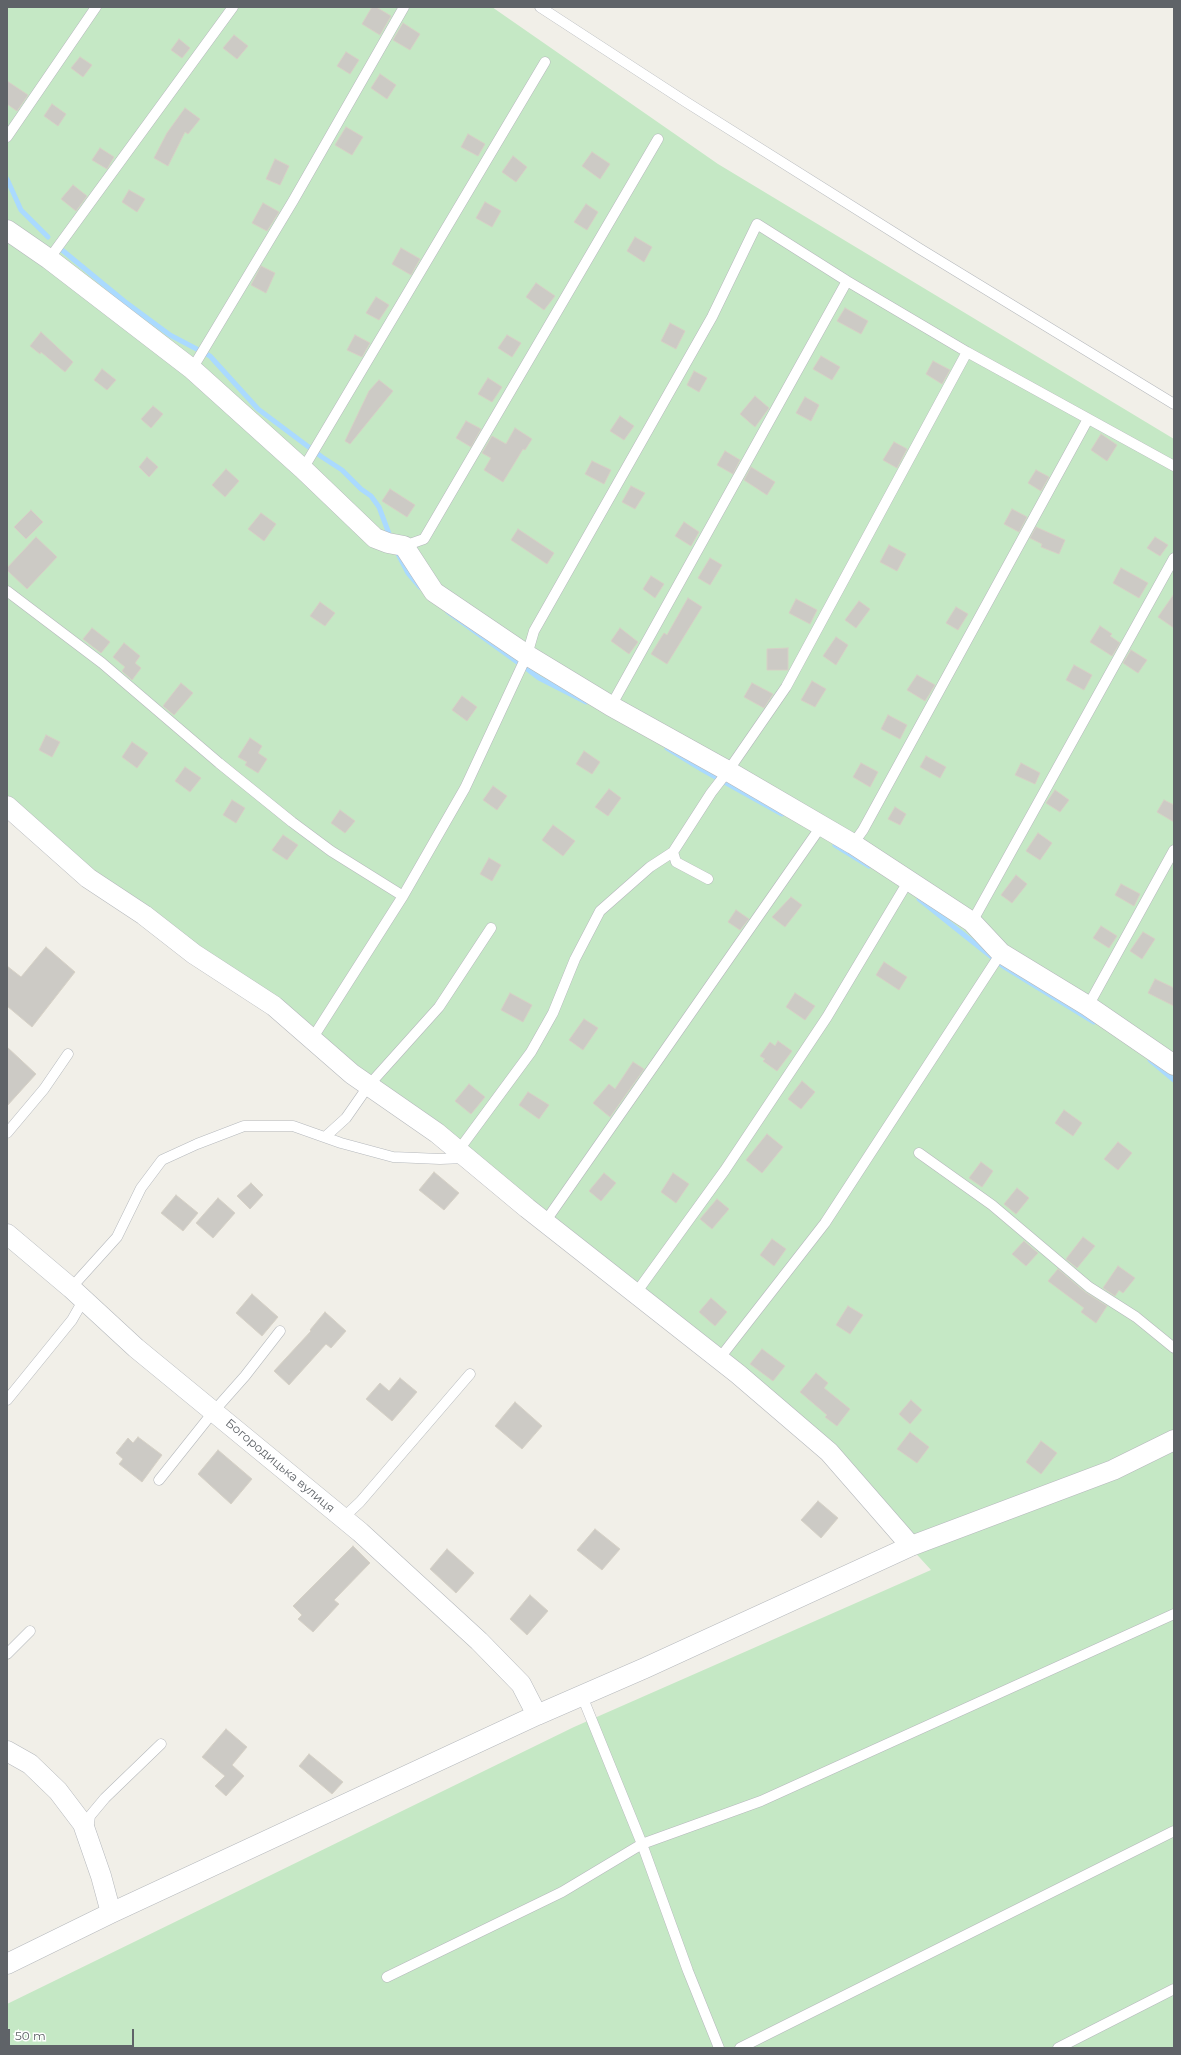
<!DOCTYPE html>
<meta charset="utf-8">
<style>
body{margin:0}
#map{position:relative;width:1181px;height:2055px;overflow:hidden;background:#f1efe8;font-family:Montserrat,sans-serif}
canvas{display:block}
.frame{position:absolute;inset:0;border:8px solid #5f6368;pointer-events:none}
.scale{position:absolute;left:8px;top:2029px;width:126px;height:18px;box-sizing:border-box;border:2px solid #5f6368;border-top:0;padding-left:5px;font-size:12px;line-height:14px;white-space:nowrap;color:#5f6368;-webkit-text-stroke:3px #fff;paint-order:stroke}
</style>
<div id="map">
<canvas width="1181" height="2055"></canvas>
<div class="frame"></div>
<div class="scale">50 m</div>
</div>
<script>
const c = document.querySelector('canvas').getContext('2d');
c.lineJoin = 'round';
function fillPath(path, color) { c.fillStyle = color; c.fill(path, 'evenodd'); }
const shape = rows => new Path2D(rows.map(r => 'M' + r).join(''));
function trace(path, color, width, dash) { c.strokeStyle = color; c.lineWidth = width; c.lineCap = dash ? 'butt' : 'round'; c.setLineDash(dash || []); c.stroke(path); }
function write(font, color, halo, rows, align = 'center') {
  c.font = font + ' Montserrat,sans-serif'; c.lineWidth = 3.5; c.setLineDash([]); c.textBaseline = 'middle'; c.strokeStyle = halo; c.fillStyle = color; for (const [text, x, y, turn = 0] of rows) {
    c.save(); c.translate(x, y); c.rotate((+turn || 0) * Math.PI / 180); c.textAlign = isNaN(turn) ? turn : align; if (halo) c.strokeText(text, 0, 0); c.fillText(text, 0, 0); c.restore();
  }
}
const green = shape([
 [7,7,492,7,718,164,1174,439,1174,2048,7,2048,7,2004,574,1727,931,1570,824,1453,24,818,7,806]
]);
const stream = shape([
 [7,179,21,210,48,237],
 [62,250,124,301,170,335,210,356,258,409,322,457,342,470,361,489,371,496,379,507,391,539],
 [396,550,408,573,420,587],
 [448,612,520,664],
 [526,668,539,678,586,702],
 [667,748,703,770,782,814],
 [835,845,869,866],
 [919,899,1003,966,1094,1022],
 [1150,1060,1174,1080]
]);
const building = shape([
 [372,7,376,7,391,16,380,35,362,24,372,7],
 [403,23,420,34,410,50,393,40,403,23],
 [234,35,248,46,237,59,223,48,234,35],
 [179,39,190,48,182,58,171,50,179,39],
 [346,52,359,60,350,74,337,66,346,52],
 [80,57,92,65,83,77,71,68,80,57],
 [380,74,396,85,387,99,371,88,380,74],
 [7,81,28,95,17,111,7,104,7,81],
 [52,104,66,114,58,126,44,116,52,104],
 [185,108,200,119,188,134,185,132,168,166,154,158,167,133,185,108],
 [346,127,363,137,352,155,335,145,346,127],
 [468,134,485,144,478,156,461,147,468,134],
 [100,148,114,157,107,169,92,160,100,148],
 [592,152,610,164,600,179,582,166,592,152],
 [513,156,527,167,516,182,502,172,513,156],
 [275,159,289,166,280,185,266,179,275,159],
 [73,185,87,196,76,211,61,199,73,185],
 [129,190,145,199,137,212,122,202,129,190],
 [485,202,501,211,492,227,476,218,485,202],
 [263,203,279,212,267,231,252,223,263,203],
 [586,204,598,212,587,230,574,222,586,204],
 [635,237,652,247,644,262,627,251,635,237],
 [401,248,420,259,411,275,392,264,401,248],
 [261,266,275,273,266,293,251,285,261,266],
 [536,283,555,296,544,310,526,297,536,283],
 [376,297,389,305,379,320,366,313,376,297],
 [845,308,868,321,861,334,837,321,845,308],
 [670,323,685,331,676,349,661,341,670,323],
 [41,332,73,362,65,372,41,352,40,354,30,346,41,332],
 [355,335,370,343,362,357,347,350,355,335],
 [507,335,521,343,512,357,498,348,507,335],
 [821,356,840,367,832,380,813,369,821,356],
 [933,361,950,370,942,384,926,374,933,361],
 [102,369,116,380,107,390,94,380,102,369],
 [694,371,707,378,699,392,687,385,694,371],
 [488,378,502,387,492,402,478,394,488,378],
 [379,380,393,391,350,444,345,441,369,391,379,380],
 [755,396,769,408,755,427,740,414,755,396],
 [805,397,819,405,811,421,796,413,805,397],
 [153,406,163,414,151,428,141,419,153,406],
 [620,416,634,426,624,440,610,431,620,416],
 [466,421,481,429,471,447,456,438,466,421],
 [515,428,532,439,525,450,523,449,503,482,484,470,491,458,482,453,492,436,506,444,515,428],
 [1101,434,1117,445,1107,461,1091,450,1101,434],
 [894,442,907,449,897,468,883,460,894,442],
 [725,451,740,460,733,474,717,465,725,451],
 [147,457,158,467,149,477,139,467,147,457],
 [592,461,611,470,604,484,585,474,592,461],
 [751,467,775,482,767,495,744,480,751,467],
 [226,469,239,481,225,497,212,485,226,469],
 [1036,470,1049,477,1041,491,1028,483,1036,470],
 [631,486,645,493,635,509,622,502,631,486],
 [390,489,415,505,407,517,382,501,390,489],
 [1012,509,1027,517,1019,532,1004,524,1012,509],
 [31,510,43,522,26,539,14,527,31,510],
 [261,513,276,524,264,541,248,529,261,513],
 [684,522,699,532,691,546,675,536,684,522],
 [1036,527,1065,540,1059,554,1041,547,1042,544,1030,538,1036,527],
 [518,529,554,553,547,564,511,540,518,529],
 [36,537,57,557,27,589,7,570,7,568,36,537],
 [1155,537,1168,545,1160,556,1147,548,1155,537],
 [889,545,906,554,897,571,880,562,889,545],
 [710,558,722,565,710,585,698,578,710,558],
 [1121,568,1148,583,1139,598,1113,583,1121,568],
 [651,576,664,584,655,598,643,589,651,576],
 [1174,594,1174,628,1158,617,1174,594],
 [688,598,702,607,667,664,651,654,664,633,667,635,688,598],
 [796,599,817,610,810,624,789,613,796,599],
 [859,601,870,609,856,628,845,620,859,601],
 [320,602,335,613,325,626,310,616,320,602],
 [956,607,968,614,958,630,946,623,956,607],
 [1100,626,1112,634,1110,636,1120,643,1112,656,1090,642,1100,626],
 [92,628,110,642,101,653,83,639,92,628],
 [620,628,638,642,629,654,611,641,620,628],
 [836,637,848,645,836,665,823,656,836,637],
 [124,643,140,656,135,663,141,668,132,680,122,671,125,667,113,657,124,643],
 [788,648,788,670,767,670,767,649,788,648],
 [1131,650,1147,660,1138,673,1123,663,1131,650],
 [1074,665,1092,675,1084,690,1066,680,1074,665],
 [917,675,935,685,925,701,907,690,917,675],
 [812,681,826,689,815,707,801,700,812,681],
 [181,683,193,693,174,715,163,706,181,683],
 [752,683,773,694,764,708,744,697,752,683],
 [462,696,477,707,467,721,452,710,462,696],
 [888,715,907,725,900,739,881,729,888,715],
 [46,735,60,742,52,757,39,750,46,735],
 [250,738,262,746,258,753,267,759,258,773,245,765,247,762,238,757,250,738],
 [132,742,148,753,137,768,122,757,132,742],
 [584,751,600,762,592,774,576,764,584,751],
 [926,756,946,767,940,778,920,767,926,756],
 [861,763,878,772,870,787,853,777,861,763],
 [1021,763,1040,773,1035,784,1015,775,1021,763],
 [185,767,201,778,190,792,175,781,185,767],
 [493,786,507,796,497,810,483,800,493,786],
 [609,789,621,798,608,816,595,807,609,789],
 [1055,790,1069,800,1060,812,1046,803,1055,790],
 [232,800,245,808,236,823,223,815,232,800],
 [1164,800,1174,805,1174,822,1157,812,1164,800],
 [895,807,906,814,900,825,888,819,895,807],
 [340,810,355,821,345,833,331,823,340,810],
 [553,825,575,841,563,856,542,840,553,825],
 [1038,833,1052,843,1040,860,1026,851,1038,833],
 [283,835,298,845,287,860,272,850,283,835],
 [489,858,501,865,492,881,480,874,489,858],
 [1016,875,1027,884,1012,903,1001,895,1016,875],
 [1121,884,1140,894,1134,906,1115,895,1121,884],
 [791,897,802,905,785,927,772,917,791,897],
 [736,910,749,919,740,930,728,922,736,910],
 [1101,926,1117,936,1109,948,1093,938,1101,926],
 [1143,932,1155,939,1142,959,1130,951,1143,932],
 [46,947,75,972,32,1027,7,1006,7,966,21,977,46,947],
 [884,962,907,977,899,990,876,975,884,962],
 [1155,979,1174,988,1174,1006,1148,993,1155,979],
 [510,993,532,1005,523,1022,501,1010,510,993],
 [795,993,815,1006,805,1020,786,1007,795,993],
 [584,1019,598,1028,583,1050,569,1040,584,1019],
 [778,1041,792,1051,777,1071,763,1061,765,1059,760,1056,770,1042,775,1046,778,1041],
 [7,1047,36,1074,7,1106,7,1047],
 [633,1062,644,1069,610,1117,593,1103,609,1084,615,1089,633,1062],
 [802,1081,815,1092,801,1109,788,1099,802,1081],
 [469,1084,485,1097,471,1114,455,1101,469,1084],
 [528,1092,549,1105,539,1119,519,1105,528,1092],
 [1064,1110,1082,1123,1073,1136,1055,1123,1064,1110],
 [767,1134,783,1147,762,1173,746,1160,767,1134],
 [1118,1142,1132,1153,1118,1170,1104,1159,1118,1142],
 [981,1162,993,1171,982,1187,969,1178,981,1162],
 [434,1172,459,1193,444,1210,419,1190,434,1172],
 [604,1173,616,1183,601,1201,589,1191,604,1173],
 [673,1173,689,1184,676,1203,661,1192,673,1173],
 [251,1183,263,1195,250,1209,237,1196,251,1183],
 [1017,1188,1029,1198,1016,1214,1004,1204,1017,1188],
 [176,1195,198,1213,183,1231,161,1213,176,1195],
 [218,1198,235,1213,213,1238,196,1223,218,1198],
 [717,1199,729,1209,712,1229,700,1219,717,1199],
 [1083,1237,1095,1246,1077,1268,1066,1259,1083,1237],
 [772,1239,786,1249,774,1266,760,1255,772,1239],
 [1024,1241,1038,1253,1026,1266,1012,1254,1024,1241],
 [1118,1266,1135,1278,1123,1293,1119,1290,1115,1296,1103,1288,1118,1266],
 [1058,1269,1085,1292,1107,1306,1096,1323,1081,1312,1084,1308,1048,1281,1058,1269],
 [252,1294,278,1317,262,1336,236,1313,252,1294],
 [711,1298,727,1312,715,1326,699,1312,711,1298],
 [848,1306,863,1315,850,1334,836,1325,848,1306],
 [325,1312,346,1331,331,1348,326,1344,289,1385,274,1371,311,1331,310,1330,325,1312],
 [762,1349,785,1366,773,1381,750,1364,762,1349],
 [816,1373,828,1383,824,1388,850,1409,837,1426,825,1417,827,1415,800,1392,816,1373],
 [400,1378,417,1392,392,1421,366,1399,380,1383,389,1391,400,1378],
 [911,1400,922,1410,910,1424,899,1414,911,1400],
 [515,1402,542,1426,522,1449,495,1426,515,1402],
 [910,1432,929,1447,917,1463,897,1449,910,1432],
 [138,1437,162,1455,142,1482,119,1464,123,1459,116,1453,128,1438,133,1443,138,1437],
 [1041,1441,1057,1453,1041,1474,1026,1462,1041,1441],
 [218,1450,252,1479,231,1504,198,1474,218,1450],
 [818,1501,838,1518,821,1538,801,1520,818,1501],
 [595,1529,620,1549,602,1570,577,1550,595,1529],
 [353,1546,370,1563,334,1600,339,1604,313,1632,298,1619,302,1615,293,1606,353,1546],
 [447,1549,474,1573,456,1593,430,1569,447,1549],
 [530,1595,548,1611,527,1635,510,1619,530,1595],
 [226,1729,247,1747,232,1765,244,1776,226,1796,215,1786,225,1776,202,1757,226,1729],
 [309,1754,343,1782,332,1794,299,1766,309,1754]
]);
const lane = shape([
 [540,7,686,102,920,249,1174,404],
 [7,137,96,7],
 [49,259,233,7],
 [192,369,293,201,404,7],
 [303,469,545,62],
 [404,546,424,539,658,139],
 [7,591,102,663,219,763,292,822,331,851,403,896,465,788,527,655,534,631,712,317,757,224,847,281,967,352,1174,466],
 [611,706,847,281],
 [853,844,863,830,1088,419],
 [708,879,676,862,673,852,711,793,728,771,786,687,967,352],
 [972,922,1174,558],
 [1088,1006,1174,850],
 [312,1039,403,896],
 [7,1133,44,1089,68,1054],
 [325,1137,346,1118,369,1085,439,1007,491,928],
 [458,1151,531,1052,553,1013,575,959,600,911,650,867,673,852],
 [919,1153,992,1205,1089,1287,1136,1317,1174,1348],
 [545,1222,822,825],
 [71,1288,117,1237,141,1188,162,1160,197,1144,244,1126,293,1126,341,1143,393,1157,440,1159,465,1158],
 [636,1293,725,1170,827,1017,909,880],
 [719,1359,825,1223,1001,953],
 [7,1400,72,1320,84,1299],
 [159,1480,214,1411,245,1376,280,1331],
 [343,1518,360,1502,470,1374],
 [7,1654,30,1631],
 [582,1696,642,1844,688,1971,719,2048],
 [88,1830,90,1816,105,1798,161,1744],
 [387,1977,562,1892,642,1844,761,1801,1174,1614],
 [740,2048,1174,1831],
 [1058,2048,1174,1989]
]);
const street = shape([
 [7,230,49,259,192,369,303,469,375,538,388,543,404,546,434,592,527,655,611,706,728,771,853,844,972,922,1001,953,1088,1006,1174,1065],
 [7,806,88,878,144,915,194,954,274,1006,352,1074,437,1133,527,1208,738,1374,829,1452,911,1546],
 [7,1234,71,1288,136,1348,360,1532,479,1641,521,1684,537,1715],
 [7,1751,30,1764,58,1791,83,1824,101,1876,111,1913],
 [7,1964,111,1913,537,1715,645,1668,911,1546,1113,1470,1174,1440]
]);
const streetNames = [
 ["Богородицька вулиця",280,1466,40]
];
fillPath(green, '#c5e8c5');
trace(stream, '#aadaff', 5);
fillPath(building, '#cccac5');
trace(building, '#d6d1c6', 1);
trace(lane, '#b5b8bc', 11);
trace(street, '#b5b8bc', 21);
trace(lane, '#fff', 10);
trace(street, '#fff', 20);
write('12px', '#5f6368', '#fff', streetNames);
</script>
